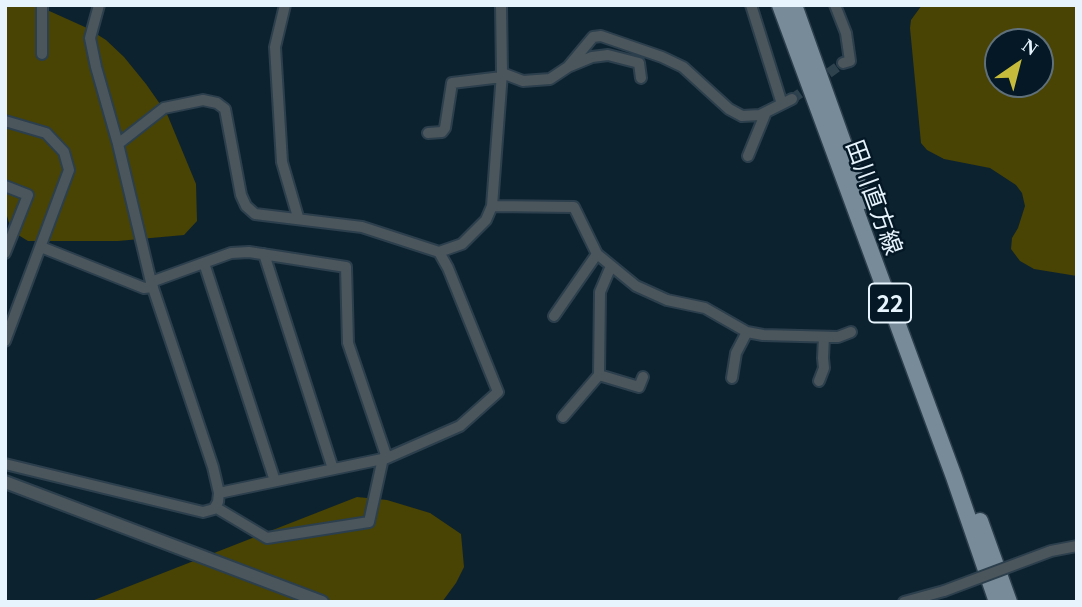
<!DOCTYPE html>
<meta charset="utf-8">
<style>
body{margin:0}
#map{position:relative;width:1082px;height:607px;overflow:hidden;background:#0d222f;font-family:Georgia,serif}
canvas{display:block}
.frame{position:absolute;inset:0;border:7px solid #e7f4fd;pointer-events:none}
.north{position:absolute;left:984px;top:28px;width:70px;height:70px;box-sizing:border-box;background:#041825;border:2px solid #5f707b;border-radius:50%;rotate:35deg;font-size:19px;font-weight:700;line-height:28px;text-align:center;color:#e7f4fd}
.north::after{content:'';display:block;margin:auto;width:24px;height:32px;background:#c7bb3c;clip-path:polygon(50% 0,100% 100%,50% 72%,0 100%)}
</style>
<div id="map">
<canvas width="1082" height="607"></canvas>
<div class="frame"></div>
<div class="north">N</div>
</div>
<script>
const c = document.querySelector('canvas').getContext('2d');
c.lineJoin = 'round';
function fillPath(path, color) { c.fillStyle = color; c.fill(path, 'evenodd'); }
const shape = rows => new Path2D(rows.map(r => 'M' + r).join(''));
function trace(path, color, width, dash) { c.strokeStyle = color; c.lineWidth = width; c.lineCap = dash ? 'butt' : 'round'; c.setLineDash(dash || []); c.stroke(path); }
function write(font, color, halo, rows, align = 'center') {
  c.font = font + ' Georgia,"Noto Sans JP",serif'; c.lineWidth = 5; c.setLineDash([]); c.textBaseline = 'middle'; c.strokeStyle = halo; c.fillStyle = color; for (const [text, x, y, turn = 0] of rows) {
    c.save(); c.translate(x, y); c.rotate((+turn || 0) * Math.PI / 180); c.textAlign = isNaN(turn) ? turn : align; if (halo) c.strokeText(text, 0, 0); c.fillText(text, 0, 0); c.restore();
  }
}
const green = shape([
 [5,5,36,5,87,28,106,40,124,57,146,84,167,114,196,184,197,221,184,235,118,241,28,241,15,233,10,226,5,209],
 [922,5,1077,5,1077,276,1034,269,1020,261,1011,249,1012,238,1018,228,1025,206,1022,193,1016,185,990,168,944,159,927,150,921,143,910,28,911,20],
 [998,42,1040,42,1040,84,998,84],
 [357,497,387,500,430,513,461,534,464,567,456,583,442,602,89,602]
]);
const minorTunnel = shape([
 [792,99,843,63]
]);
const minor = shape([
 [42,5,42,54],
 [285,5,275,47,282,162,298,217],
 [751,5,782,104],
 [835,5,846,33,850,61,843,63],
 [570,66,592,57,608,55,639,63,641,78],
 [502,73,523,81,550,79,568,67,593,37,601,36,662,57,683,67,729,109,742,116,760,115,792,99],
 [5,121,46,133,64,152,69,170,5,341],
 [428,133,442,132,445,128,452,83,502,77],
 [118,144,164,108,203,100,217,103,225,109,241,195,246,206,255,214,362,227,439,252,462,244,486,220,492,206,502,73,501,5],
 [748,156,766,112],
 [5,186,28,195,5,253],
 [492,206,574,207,597,254,636,286,667,300,705,308,747,332,763,335,838,337,851,332],
 [41,247,144,288,153,287],
 [264,254,333,469],
 [204,263,275,481],
 [611,266,600,292,599,375,639,387,643,377],
 [151,282,231,253,249,252,346,267,348,343,387,458],
 [554,316,597,254],
 [732,378,736,353,747,332],
 [819,381,824,368,823,358,824,337],
 [563,417,599,375],
 [5,464,203,512,214,509,218,502,219,493,213,467,151,282,118,144,96,67,90,38,99,5],
 [219,493,387,458,460,426,498,392,448,268,439,252],
 [215,507,267,538,369,522,383,458],
 [1051,551,1077,546],
 [904,602,944,591]
]);
const tertiary = shape([
 [5,482,322,602]
]);
const primary = shape([
 [780,5,954,477,997,602],
 [794,5,864,201],
 [980,521,1009,602]
]);
const minorBridge = shape([
 [944,591,1051,551]
]);
const shields = [
 [890,303,42]
];
const shieldNames = [
 ["22",890,303]
];
const streetNames = [
 ["田川直方線",875,197,70]
];
fillPath(green, '#494304');
trace(minorTunnel, '#2e424e', 10, [10, 5]);
trace(minor, '#2c3f4c', 14);
trace(tertiary, '#2c3f4c', 16);
trace(primary, '#2c3f4c', 19);
trace(minor, '#4b555c', 10);
trace(tertiary, '#4b555c', 12);
trace(primary, '#778b99', 16);
trace(minorBridge, '#2c3f4c', 14, []);
trace(minorBridge, '#4b555c', 10);
for (const [x, y, w] of shields) { const box = new Path2D(); box.roundRect(x - w / 2, y - 19.5, w, 39, 5); c.fillStyle = '#041825'; c.fill(box); trace(box, '#e7f4fd', 2); }
write('bold 23px', '#e7f4fd', null, shieldNames);
write('24px', '#e7f4fd', '#041825', streetNames);
</script>
